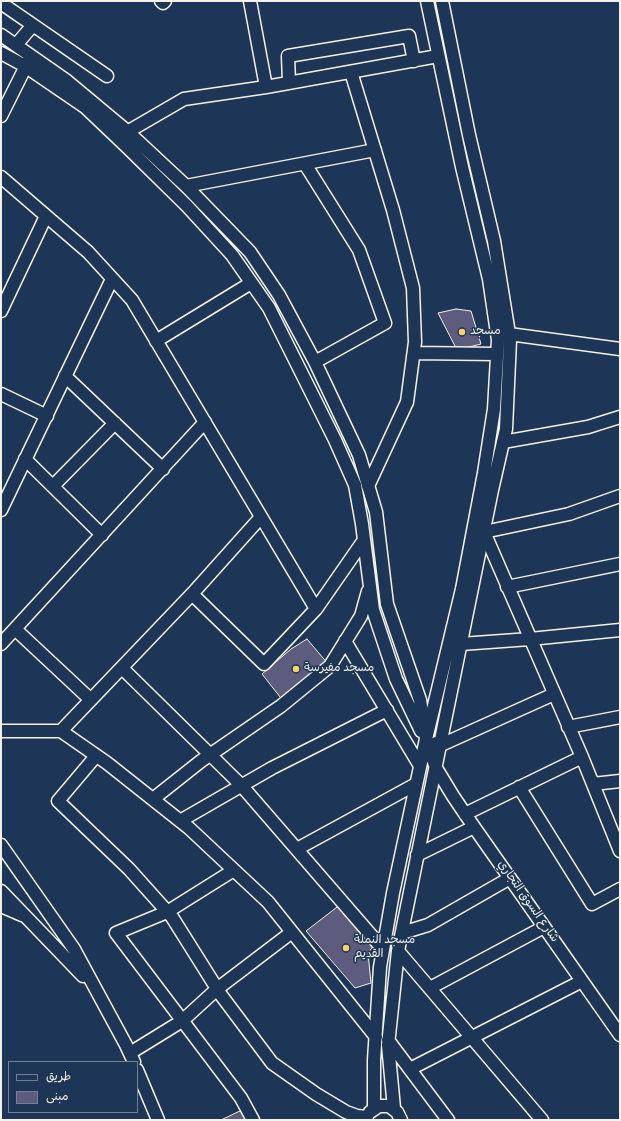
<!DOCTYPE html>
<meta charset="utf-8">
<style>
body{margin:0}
#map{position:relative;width:621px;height:1121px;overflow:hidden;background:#1d3557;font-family:"Gochi Hand","Playpen Sans Arabic",sans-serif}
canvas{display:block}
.frame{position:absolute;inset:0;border:2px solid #f4f1e8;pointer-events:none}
.legend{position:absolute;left:8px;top:1061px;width:130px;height:52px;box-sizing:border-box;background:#1d3557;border:1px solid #738091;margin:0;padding:5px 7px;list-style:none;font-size:12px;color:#f4f1e8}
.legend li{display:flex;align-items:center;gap:8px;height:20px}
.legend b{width:20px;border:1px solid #738091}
</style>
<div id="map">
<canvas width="621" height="1121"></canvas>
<div class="frame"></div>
<ul class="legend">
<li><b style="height:5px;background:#1d3557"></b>طريق</li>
<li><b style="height:11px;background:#5d5c7e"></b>مبنى</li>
</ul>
</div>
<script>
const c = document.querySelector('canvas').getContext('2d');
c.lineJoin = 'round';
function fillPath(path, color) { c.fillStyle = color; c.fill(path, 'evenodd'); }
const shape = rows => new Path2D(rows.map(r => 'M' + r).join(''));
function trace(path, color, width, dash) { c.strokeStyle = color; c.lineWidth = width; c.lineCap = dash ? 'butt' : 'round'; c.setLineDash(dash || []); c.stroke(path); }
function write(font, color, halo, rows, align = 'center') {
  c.font = font + ' "Gochi Hand","Playpen Sans Arabic",sans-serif'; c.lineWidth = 3; c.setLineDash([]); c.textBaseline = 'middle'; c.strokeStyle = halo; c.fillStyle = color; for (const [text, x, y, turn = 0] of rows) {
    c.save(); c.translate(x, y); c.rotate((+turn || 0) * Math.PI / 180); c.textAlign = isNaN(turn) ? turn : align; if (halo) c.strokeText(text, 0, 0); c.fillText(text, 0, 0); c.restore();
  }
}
const building = shape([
 [456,309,471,311,481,344,457,350,438,313,456,309],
 [307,639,329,665,284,702,262,674,291,649,307,639],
 [341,904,375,944,368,953,371,983,355,988,306,931,341,904],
 [244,1109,250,1120,221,1120,244,1109]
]);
const minor = shape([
 [161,1,163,3,165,1],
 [250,1,266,87],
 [1,3,107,76],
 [1,35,67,81,127,131,186,186,250,252,279,295,315,362,359,455,376,512,387,604,420,700,426,739,436,768,453,796,474,827,620,1035],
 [16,45,33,25],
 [1,53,25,66,85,107,127,147,187,206,232,255,269,308,335,440,355,485,362,524,373,610,396,679,421,731],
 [351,72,393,210,413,288,415,342,407,402,368,486],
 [289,83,288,56,409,36,414,61],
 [1,116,29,60],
 [122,135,184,99,266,87,438,56],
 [305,164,359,250,385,323,315,362],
 [1,177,88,252,132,300,316,609],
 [186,186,375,150],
 [1,311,46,216],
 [509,334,620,349],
 [156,341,251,283],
 [414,353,497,354],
 [65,376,163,469],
 [1,394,47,416],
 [503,442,588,427,620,417],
 [25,459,102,535],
 [53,486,115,423],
 [620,496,569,514,484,532,582,757,620,851],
 [1,510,112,279],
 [507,587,620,564],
 [192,594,264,664,316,609,364,540],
 [15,629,91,700],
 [345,641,420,766],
 [1,644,205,422],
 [461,644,530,639,620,630],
 [122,668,241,785,383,949],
 [568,727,620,717],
 [1,731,61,731,192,594,261,517],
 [61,731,107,763,189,828,268,902,376,1037],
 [436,743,441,745,554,694],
 [96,756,58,801,129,869,172,917,221,995,272,1063,316,1094,346,1112,357,1116,367,1117],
 [593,784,620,781],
 [519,787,592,904,620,889],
 [153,799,201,761,281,706,330,666,361,616,368,591],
 [465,814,582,757],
 [180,821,272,768,387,710],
 [1,845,74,949,126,1045,134,1062],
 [297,849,416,784],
 [417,855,474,827],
 [234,870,167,912,116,933,241,1098,253,1120],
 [1,891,83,976],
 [1,906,22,915],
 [402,933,428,925,510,878],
 [398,951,542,1120],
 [430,988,544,927],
 [388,1040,448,1120],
 [130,1053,182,1021,217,989,292,932],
 [410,1069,582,981],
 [137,1070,158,1120],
 [374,1108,374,1060,380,967,393,893,426,739,462,589,484,473,494,409,498,340,489,279,462,167,427,1],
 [394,1108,388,1045,398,951,492,490,506,429,510,340,494,241,469,135,442,1],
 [370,1112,379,1106,389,1106,397,1112,401,1120]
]);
const markers = [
 [462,332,4,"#ffd166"],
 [296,669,4,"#ffd166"],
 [346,948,4,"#ffd166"]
];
const poiNames = [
 ["مسجد",470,332],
 ["مسجد مفيرسة",304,669],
 ["مسجد النملة",354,941],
 ["القديم",354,955]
];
const streetNames = [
 ["شارع السوق التجاري",527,902,55]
];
fillPath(building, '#5d5c7e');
trace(building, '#f4f1e8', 1);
trace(minor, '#f4f1e8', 15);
trace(minor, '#1d3557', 12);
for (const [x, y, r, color] of markers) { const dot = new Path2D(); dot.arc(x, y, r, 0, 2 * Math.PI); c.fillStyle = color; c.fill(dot); trace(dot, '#1d3557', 1.5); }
write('12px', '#f4f1e8', '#1d3557', poiNames, 'left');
write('12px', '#f4f1e8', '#1d3557', streetNames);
</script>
